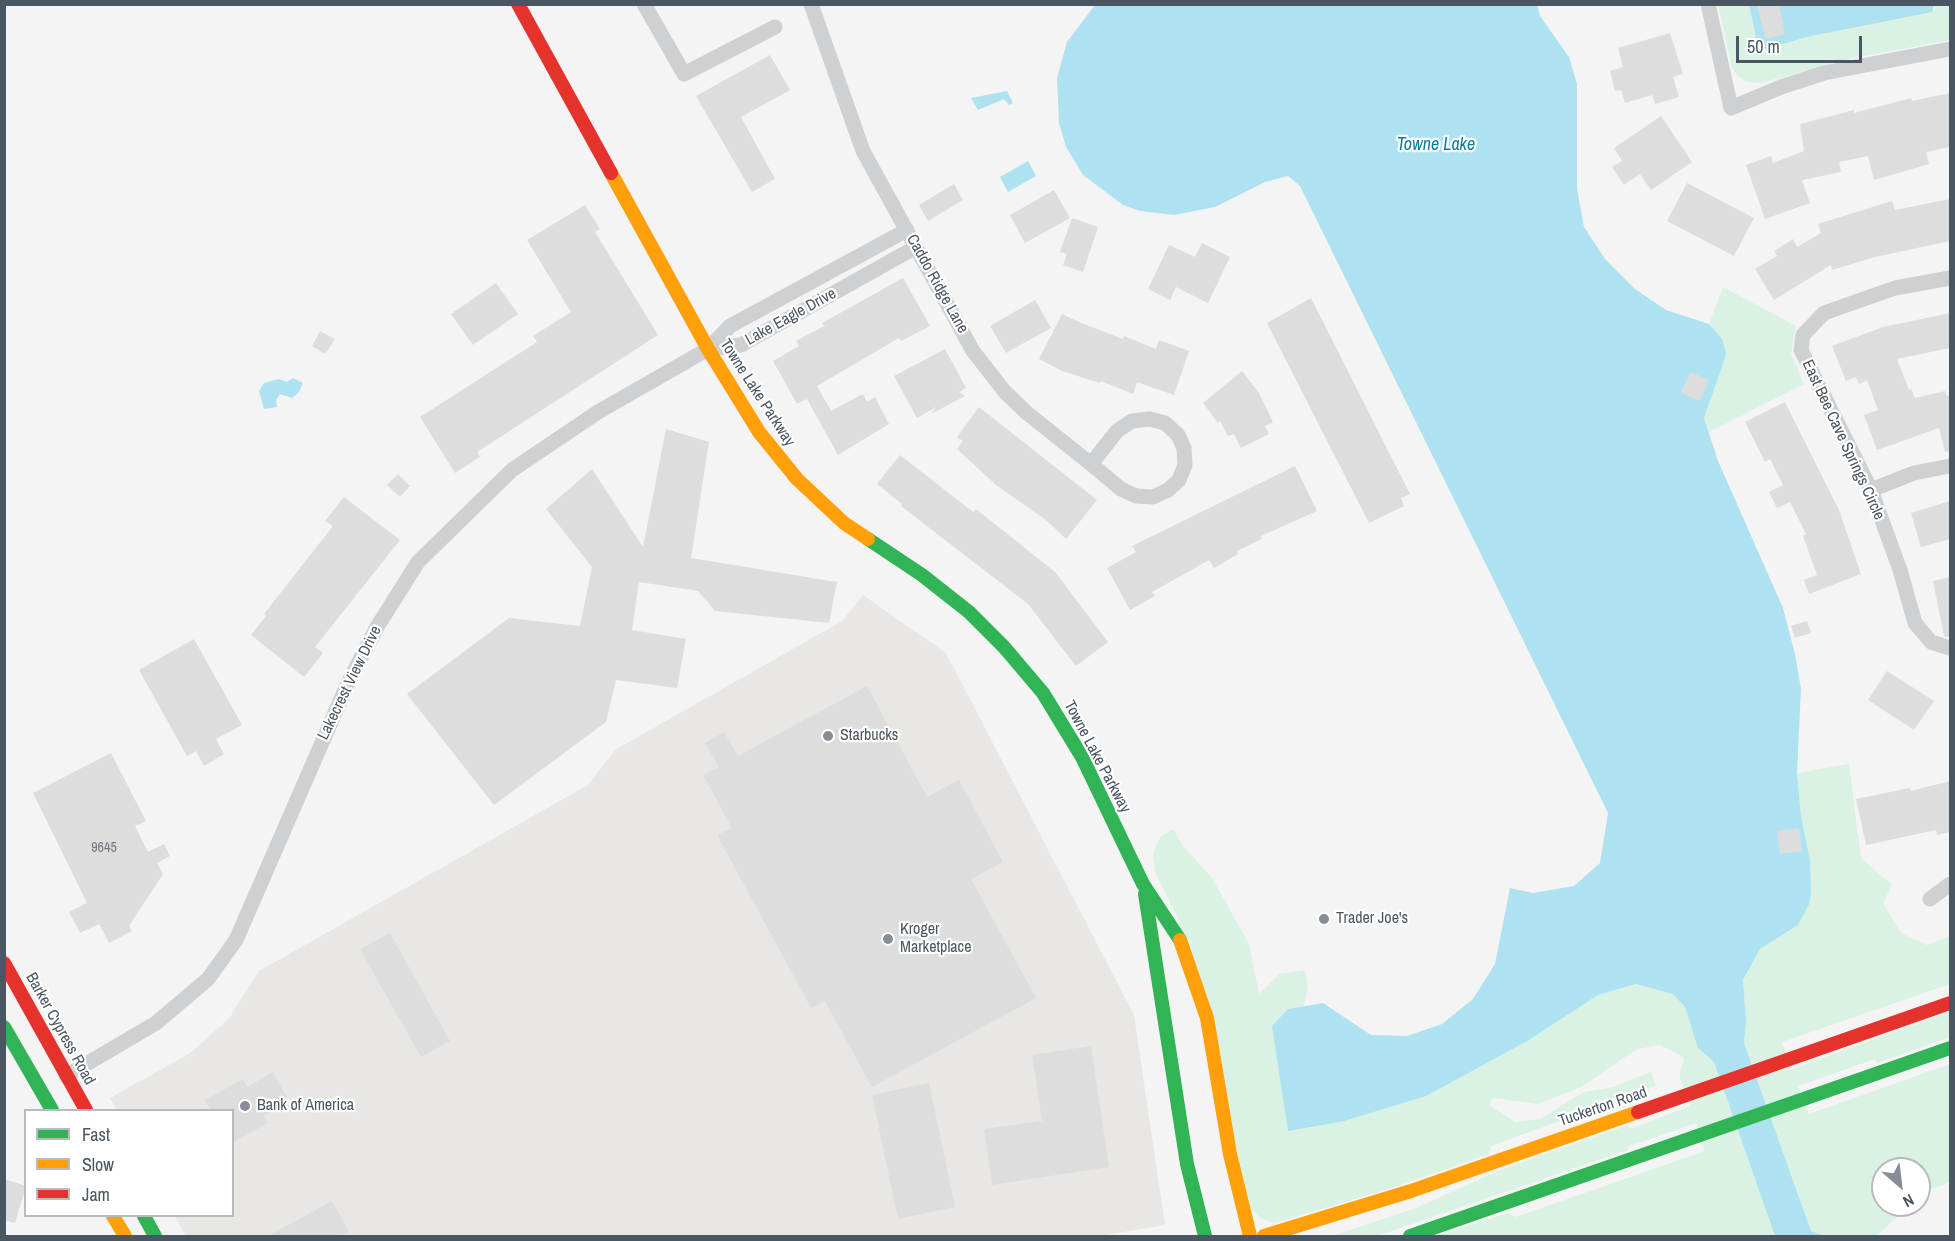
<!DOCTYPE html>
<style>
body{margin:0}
#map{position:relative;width:1955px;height:1241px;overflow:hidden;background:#f4f4f4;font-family:"Archivo Narrow",sans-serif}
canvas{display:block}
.frame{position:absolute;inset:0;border:6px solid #4a5661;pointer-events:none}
.legend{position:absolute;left:24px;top:1109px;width:210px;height:108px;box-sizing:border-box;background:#fff;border:2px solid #b7bbc0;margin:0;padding:8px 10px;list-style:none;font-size:18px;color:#4a5661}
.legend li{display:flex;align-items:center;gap:12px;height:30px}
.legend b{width:30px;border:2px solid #b7bbc0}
.north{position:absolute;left:1871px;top:1157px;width:60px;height:60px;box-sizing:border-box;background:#fff;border:2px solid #b7bbc0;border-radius:50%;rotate:152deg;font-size:16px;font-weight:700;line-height:24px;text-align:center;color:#4a5661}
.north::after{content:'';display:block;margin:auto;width:21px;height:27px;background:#868d94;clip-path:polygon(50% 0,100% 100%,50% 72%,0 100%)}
.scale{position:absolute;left:1736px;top:36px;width:126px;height:27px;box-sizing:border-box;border:3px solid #4a5661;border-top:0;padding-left:8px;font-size:18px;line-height:21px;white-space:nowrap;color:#4a5661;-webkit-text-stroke:4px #fff;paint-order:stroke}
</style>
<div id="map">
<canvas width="1955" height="1241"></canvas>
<div class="frame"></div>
<ul class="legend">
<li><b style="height:8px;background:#30b455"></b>Fast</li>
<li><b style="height:8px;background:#ff9f0a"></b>Slow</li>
<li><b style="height:8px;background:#e5322d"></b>Jam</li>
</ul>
<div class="north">N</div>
<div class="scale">50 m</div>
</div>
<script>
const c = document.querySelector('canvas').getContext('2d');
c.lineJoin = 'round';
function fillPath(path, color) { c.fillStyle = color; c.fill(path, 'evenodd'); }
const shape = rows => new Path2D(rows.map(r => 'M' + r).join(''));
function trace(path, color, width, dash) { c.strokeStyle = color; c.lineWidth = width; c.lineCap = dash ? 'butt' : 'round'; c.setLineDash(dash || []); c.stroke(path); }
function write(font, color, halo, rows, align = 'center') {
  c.font = font + ' "Archivo Narrow",sans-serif'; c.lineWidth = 4.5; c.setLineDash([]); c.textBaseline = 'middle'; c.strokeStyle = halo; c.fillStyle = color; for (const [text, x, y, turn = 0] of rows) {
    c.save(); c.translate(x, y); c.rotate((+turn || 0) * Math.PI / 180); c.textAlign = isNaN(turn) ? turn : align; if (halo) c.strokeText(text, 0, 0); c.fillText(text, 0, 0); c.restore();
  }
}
const commercial = shape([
 [863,595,946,653,1134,1015,1165,1225,1100,1236,186,1236,175,1216,232,1216,232,1110,117,1110,110,1098,192,1052,230,1017,259,971,588,785,615,750,842,621]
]);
const green = shape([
 [1718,5,1749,5,1758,47,1762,50,1811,36,1935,9,1934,5,1950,5,1950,40,1843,60,1761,83,1747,82,1738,76,1732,68],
 [1723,287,1796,326,1791,354,1804,384,1709,432,1704,418,1723,364,1722,339,1709,324],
 [1849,764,1861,858,1892,885,1883,903,1901,933,1927,945,1950,936,1950,984,1782,1042,1792,1069,1950,1012,1950,1037,1877,1063,1875,1059,1798,1086,1809,1114,1950,1064,1950,1182,1927,1191,1919,1198,1919,1169,1883,1169,1883,1205,1911,1205,1876,1236,1825,1236,1811,1231,1744,1043,1746,1021,1743,981,1760,949,1798,925,1801,816,1797,773],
 [1173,829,1183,846,1212,878,1249,944,1259,994,1279,974,1305,970,1308,988,1304,1006,1288,1009,1289,1131,1529,1040,1598,995,1636,984,1674,994,1685,1007,1698,1048,1714,1062,1775,1236,1436,1236,1508,1213,1516,1217,1705,1151,1696,1123,1627,1147,1628,1150,1377,1236,1332,1236,1416,1208,1500,1170,1628,1125,1630,1129,1690,1106,1680,1078,1680,1069,1684,1061,1682,1056,1660,1045,1637,1049,1581,1087,1538,1104,1493,1098,1489,1105,1515,1122,1540,1119,1584,1092,1613,1087,1651,1072,1656,1086,1491,1146,1489,1154,1392,1188,1274,1223,1260,1218,1251,1208,1179,921,1155,872,1153,856,1156,845,1161,836]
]);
const water = shape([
 [1934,4,1932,12,1811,36,1762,50,1758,47,1749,5],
 [1095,5,1537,5,1540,16,1569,57,1577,84,1577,189,1584,227,1605,259,1635,289,1666,310,1709,324,1722,339,1726,353,1723,364,1704,418,1718,461,1783,608,1795,654,1801,689,1797,773,1801,816,1810,861,1811,892,1809,904,1798,925,1760,949,1743,980,1746,1021,1744,1043,1811,1231,1825,1236,1775,1236,1714,1062,1698,1048,1685,1007,1673,994,1636,984,1598,995,1529,1040,1426,1096,1344,1121,1288,1131,1272,1026,1288,1009,1323,1003,1371,1035,1407,1036,1442,1024,1473,999,1495,964,1510,888,1533,893,1574,886,1600,863,1608,813,1300,186,1288,176,1265,182,1215,207,1174,215,1140,211,1123,205,1083,175,1066,147,1059,123,1057,78,1067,42],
 [1007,91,1013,103,1009,105,1004,99,978,110,971,98],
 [1028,161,1036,176,1008,192,1000,177],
 [293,378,303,383,299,392,292,398,280,394,276,400,277,407,264,409,259,391,264,383,279,379,287,382]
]);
const building = shape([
 [1757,4,1779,4,1785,34,1765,39],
 [1670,33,1683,74,1673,77,1679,97,1655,104,1652,95,1625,103,1621,90,1615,91,1610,71,1623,67,1618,48],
 [770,55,790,90,741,117,775,179,752,192,696,96],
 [1950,93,1950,147,1926,152,1929,164,1874,180,1868,156,1839,162,1841,172,1802,180,1810,203,1765,219,1746,165,1771,156,1773,163,1804,151,1800,124,1854,110,1854,113,1911,98,1912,101],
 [1661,116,1692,162,1651,190,1640,174,1624,185,1612,167,1622,161,1614,148],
 [1687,183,1754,218,1734,256,1667,221],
 [954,184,963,200,928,221,919,205],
 [1054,190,1070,218,1025,243,1010,215],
 [1950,199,1950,241,1875,257,1832,270,1831,265,1774,300,1755,269,1777,256,1774,251,1793,239,1797,247,1821,233,1818,224,1892,201,1895,210],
 [585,205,600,229,595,232,658,335,477,452,480,457,455,473,420,417,537,342,533,336,571,312,527,240],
 [1072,218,1098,227,1083,272,1063,265,1067,254,1060,252],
 [1202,243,1230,257,1208,303,1176,287,1170,300,1148,289,1169,245,1195,257],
 [903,278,930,326,901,341,899,338,817,386,831,411,863,394,867,402,875,397,889,424,838,455,807,399,797,404,773,361,799,346,796,341,824,326,822,323],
 [496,283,518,314,473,345,451,314],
 [1311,298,1410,494,1401,498,1404,506,1369,523,1267,323],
 [1035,300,1051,328,1006,353,990,326],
 [1950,313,1950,348,1897,359,1909,390,1911,389,1915,398,1945,391,1947,396,1950,395,1950,451,1945,452,1939,428,1877,450,1864,415,1878,410,1867,380,1859,384,1856,377,1846,381,1832,346,1883,327],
 [1062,314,1079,322,1123,339,1124,336,1156,349,1159,340,1189,351,1174,395,1137,382,1133,394,1101,381,1100,383,1062,371,1039,359],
 [320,331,335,339,325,354,312,346],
 [945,349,966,388,959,392,965,396,931,414,936,407,917,418,894,376],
 [1242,371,1259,393,1273,422,1265,426,1269,434,1241,448,1234,434,1228,436,1220,421,1218,423,1203,403],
 [1690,372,1709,380,1700,401,1681,393],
 [1785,402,1839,510,1861,574,1809,594,1804,580,1817,575,1803,536,1806,534,1790,502,1777,508,1769,492,1783,485,1770,459,1765,462,1745,422],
 [979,407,1097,500,1066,539,1046,520,996,485,957,449,963,441,957,437],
 [666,429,709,442,691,558,837,582,829,623,715,611,698,591,639,582,632,630,686,639,677,688,616,680,606,722,494,805,407,694,509,618,580,626,592,567,546,509,592,469,643,547],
 [900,455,973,512,976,509,1055,572,1108,642,1076,666,1028,604,901,506,902,504,877,484],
 [1295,466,1317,511,1261,536,1262,539,1237,551,1238,554,1214,568,1209,560,1152,592,1155,596,1130,610,1107,568,1136,552,1132,546],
 [398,474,410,486,400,497,387,485],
 [344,497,400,540,315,647,323,653,304,677,251,635,266,616,264,614,333,526,325,521],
 [1950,501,1950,539,1921,547,1911,513],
 [1950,577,1950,636,1947,637,1944,636,1933,581],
 [1807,621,1811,633,1795,638,1791,626],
 [194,639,242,725,216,739,224,754,204,766,196,751,187,756,139,670],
 [1887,671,1934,701,1914,730,1868,700],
 [867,686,927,797,959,780,1003,862,971,879,1036,998,872,1087,825,1001,811,1008,717,835,732,828,703,775,719,767,705,743,724,732,738,756],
 [111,753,146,821,135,826,148,852,164,844,170,856,157,863,163,874,129,926,132,931,109,943,99,924,80,933,69,912,87,903,33,793],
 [1950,781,1950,832,1937,835,1936,830,1866,845,1856,799,1910,788,1911,791],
 [1799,828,1802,851,1780,854,1777,831],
 [390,933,450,1041,421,1057,360,949],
 [1091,1046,1109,1167,992,1185,984,1129,1042,1121,1032,1055],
 [273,1072,289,1101,264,1116,268,1123,232,1143,232,1110,211,1110,205,1100,243,1079,247,1087],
 [929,1083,955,1207,898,1219,872,1095],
 [4,1179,26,1186,15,1223,4,1220],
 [332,1201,349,1232,340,1236,268,1236]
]);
const street = shape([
 [644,4,684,74,775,27],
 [811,4,863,151,973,351,1005,392,1027,413,1091,464,1121,489,1136,496,1153,497,1168,490,1179,480,1185,465,1184,448,1178,435,1165,423,1150,419,1132,421,1117,431,1091,464],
 [1708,4,1731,108,1781,87,1824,73,1950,49],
 [1950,278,1895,288,1824,313,1803,335,1801,350,1871,490,1900,570,1915,623,1931,642,1950,648],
 [708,349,741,345,916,247],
 [1871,490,1914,473,1950,466],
 [1930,899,1950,884],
 [66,1076,156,1023,208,979,236,940,348,683,377,627,418,562,512,470,598,412,708,349,730,326,907,230]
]);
const fast = shape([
 [868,539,922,575,969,612,1004,647,1043,693,1082,757,1143,884,1180,940],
 [1145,894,1187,1164,1205,1236],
 [4,1027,52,1110],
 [144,1216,155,1236],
 [1410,1236,1950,1048]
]);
const slow = shape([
 [611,173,708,349,759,432,797,479,844,523,868,539],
 [1180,940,1207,1018,1230,1154,1250,1236],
 [113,1216,125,1236],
 [1264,1236,1411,1191,1638,1112]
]);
const jam = shape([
 [518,4,611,173],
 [4,963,86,1110],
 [1638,1112,1950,1003]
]);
const markers = [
 [828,736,6,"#868d94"],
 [1324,919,6,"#868d94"],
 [888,939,6,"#868d94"],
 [245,1106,6,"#868d94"]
];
const numberNames = [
 ["9645",104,848]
];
const streetNames = [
 ["Caddo Ridge Lane",937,284,61],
 ["Lake Eagle Drive",791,317,-29],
 ["Towne Lake Parkway",757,393,57],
 ["East Bee Cave Springs Circle",1843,440,65],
 ["Lakecrest View Drive",350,683,-64],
 ["Towne Lake Parkway",1097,757,62],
 ["Barker Cypress Road",60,1029,61],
 ["Tuckerton Road",1603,1107,-19]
];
const poiNames = [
 ["Starbucks",840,736],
 ["Trader Joe's",1336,919],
 ["Kroger",900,930],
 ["Marketplace",900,948],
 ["Bank of America",257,1106]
];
const waterNames = [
 ["Towne Lake",1436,145]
];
fillPath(commercial, '#e8e7e3');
fillPath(green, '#d9f2e3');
fillPath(water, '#aee2f0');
fillPath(building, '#ddddde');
trace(street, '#ced0d2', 15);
trace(fast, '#30b455', 14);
trace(slow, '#ff9f0a', 14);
trace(jam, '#e5322d', 14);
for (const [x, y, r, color] of markers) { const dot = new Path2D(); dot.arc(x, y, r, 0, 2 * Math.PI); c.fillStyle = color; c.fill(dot); trace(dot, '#fff', 2); }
write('14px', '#707881', null, numberNames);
write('16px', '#4a5661', '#fff', streetNames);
write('16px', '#4a5661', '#fff', poiNames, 'left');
write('italic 18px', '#0c7c9b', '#fff', waterNames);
</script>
